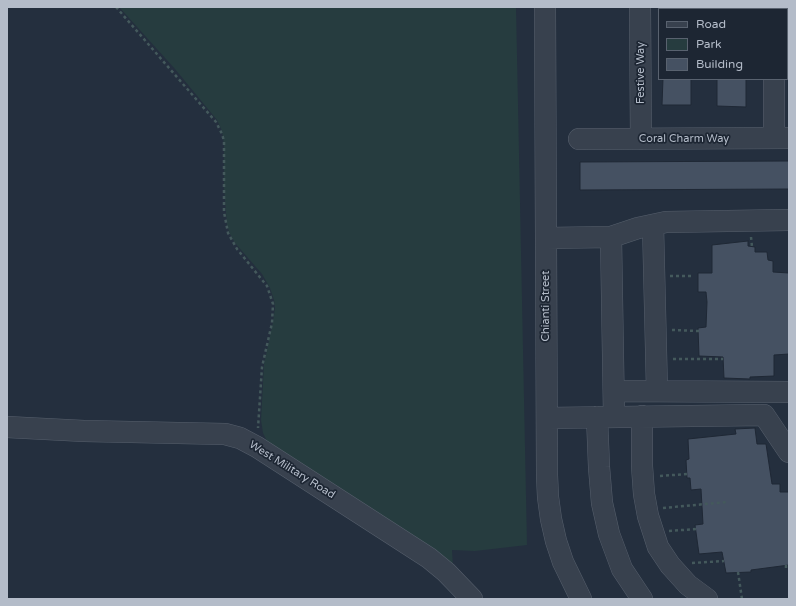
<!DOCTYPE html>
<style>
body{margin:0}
#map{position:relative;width:796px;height:606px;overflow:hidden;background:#242f3e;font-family:"Varela Round",sans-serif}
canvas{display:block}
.frame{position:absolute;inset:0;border:8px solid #b4bcc9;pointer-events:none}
.legend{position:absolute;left:658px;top:8px;width:130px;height:72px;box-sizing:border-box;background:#1d2633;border:1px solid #59626f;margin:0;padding:5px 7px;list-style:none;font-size:12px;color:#b4bcc9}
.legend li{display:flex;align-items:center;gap:8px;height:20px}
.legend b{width:20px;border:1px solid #59626f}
</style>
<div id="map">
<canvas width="796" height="606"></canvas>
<div class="frame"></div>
<ul class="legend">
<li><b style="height:5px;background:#38414e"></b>Road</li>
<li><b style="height:11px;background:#263c3f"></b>Park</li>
<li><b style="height:11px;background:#455162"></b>Building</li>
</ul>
</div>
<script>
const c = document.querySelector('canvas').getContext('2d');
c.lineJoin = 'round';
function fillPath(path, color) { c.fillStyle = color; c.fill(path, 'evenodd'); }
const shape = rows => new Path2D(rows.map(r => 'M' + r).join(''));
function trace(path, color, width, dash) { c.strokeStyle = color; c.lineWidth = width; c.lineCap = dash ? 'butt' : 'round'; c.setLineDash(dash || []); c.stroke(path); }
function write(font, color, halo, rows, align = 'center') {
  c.font = font + ' "Varela Round",sans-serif'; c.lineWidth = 3.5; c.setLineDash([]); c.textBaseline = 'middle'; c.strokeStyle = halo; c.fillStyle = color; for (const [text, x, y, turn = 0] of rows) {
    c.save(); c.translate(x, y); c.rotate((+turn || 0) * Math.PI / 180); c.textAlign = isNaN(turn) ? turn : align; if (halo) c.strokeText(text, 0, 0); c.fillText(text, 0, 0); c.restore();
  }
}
const green = shape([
 [122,7,516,7,527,545,475,551,452,550,453,567,267,441,263,433,261,420,264,364,273,322,275,308,274,300,270,288,262,274,235,243,230,234,227,225,224,188,224,145,222,131,217,120,175,69,120,8]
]);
const building = shape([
 [663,79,691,79,691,105,662,105,663,79],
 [717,79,746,79,746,107,717,106,717,79],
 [789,161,789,189,580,190,580,162,789,161],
 [748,241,748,246,755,247,755,252,767,252,768,260,773,261,773,272,789,273,789,354,774,355,774,376,750,377,750,379,724,378,723,357,699,356,698,328,706,327,707,302,706,292,698,292,698,273,712,273,712,245,748,241],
 [755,428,757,444,766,444,772,484,780,484,780,492,789,492,789,565,751,570,751,572,726,573,722,552,699,554,695,525,703,524,701,489,691,490,690,478,687,478,686,460,689,459,688,439,736,434,735,429,755,428]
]);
const path = shape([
 [116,7,216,122,222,134,224,141,224,212,228,233,237,249,267,286,273,304,272,323,262,367,258,428],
 [751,237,752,247],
 [670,276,694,276],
 [672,330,699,331],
 [673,359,723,359],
 [660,476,687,474],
 [663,508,727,502],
 [669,531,696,529],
 [692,563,724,561],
 [786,565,786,568,789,568],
 [738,572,742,599],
 [788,598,788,599]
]);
const minor = shape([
 [545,7,547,475,548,497,551,519,556,541,563,562,581,599],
 [640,7,641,139],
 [773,7,773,9],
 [774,79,774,138],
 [579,139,789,138],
 [653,225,657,391],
 [546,238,611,237],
 [614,391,789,392],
 [614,416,611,237,638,228,666,222,789,220],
 [642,416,642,466,644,494,648,516,658,547,670,565,688,585,707,599],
 [597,417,599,467,602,503,609,534,622,569,642,599],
 [547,418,764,415,789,452],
 [7,427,84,431,225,434,240,438,257,447,429,558,446,572,472,599]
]);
const streetNames = [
 ["Festive Way",641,73,-90],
 ["Coral Charm Way",684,139],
 ["Chianti Street",546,306,-90],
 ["West Military Road",292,470,32]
];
fillPath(green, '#263c3f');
fillPath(building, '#455162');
trace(building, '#1f2835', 1);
trace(minor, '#565f6c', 22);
trace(path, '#44595c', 2.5, [3, 3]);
trace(minor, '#38414e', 21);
write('11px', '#b4bcc9', '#1d2633', streetNames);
</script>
